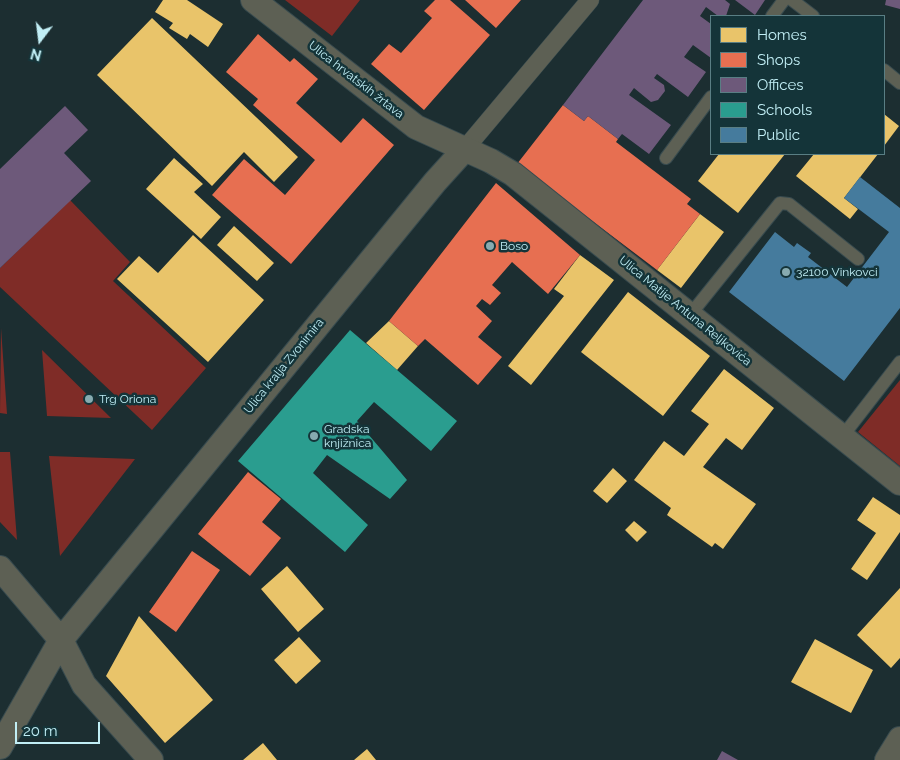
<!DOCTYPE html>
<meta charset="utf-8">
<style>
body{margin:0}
#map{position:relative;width:900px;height:760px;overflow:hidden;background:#1c2e31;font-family:Raleway,sans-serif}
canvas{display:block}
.legend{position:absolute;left:710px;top:15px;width:175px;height:140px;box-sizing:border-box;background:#143439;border:1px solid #597e84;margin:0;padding:6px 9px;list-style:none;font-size:15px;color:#c1eef5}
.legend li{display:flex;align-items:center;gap:10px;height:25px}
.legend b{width:25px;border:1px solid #597e84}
.north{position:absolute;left:15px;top:15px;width:50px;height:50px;-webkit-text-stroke:4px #143439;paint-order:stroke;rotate:195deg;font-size:14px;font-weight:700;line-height:20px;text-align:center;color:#c1eef5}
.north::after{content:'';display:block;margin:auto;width:18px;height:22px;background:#c1eef5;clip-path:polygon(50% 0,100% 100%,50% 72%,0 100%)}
.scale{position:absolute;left:15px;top:722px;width:85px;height:22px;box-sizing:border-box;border:2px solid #c1eef5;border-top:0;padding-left:6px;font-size:15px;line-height:18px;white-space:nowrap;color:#c1eef5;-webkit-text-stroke:4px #143439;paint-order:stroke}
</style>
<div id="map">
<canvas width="900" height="760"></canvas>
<ul class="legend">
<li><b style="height:14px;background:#e9c46a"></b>Homes</li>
<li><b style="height:14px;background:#e76f51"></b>Shops</li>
<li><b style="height:14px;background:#6d597a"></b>Offices</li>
<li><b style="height:14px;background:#2a9d8f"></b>Schools</li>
<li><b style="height:14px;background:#457b9d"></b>Public</li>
</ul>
<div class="north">N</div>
<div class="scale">20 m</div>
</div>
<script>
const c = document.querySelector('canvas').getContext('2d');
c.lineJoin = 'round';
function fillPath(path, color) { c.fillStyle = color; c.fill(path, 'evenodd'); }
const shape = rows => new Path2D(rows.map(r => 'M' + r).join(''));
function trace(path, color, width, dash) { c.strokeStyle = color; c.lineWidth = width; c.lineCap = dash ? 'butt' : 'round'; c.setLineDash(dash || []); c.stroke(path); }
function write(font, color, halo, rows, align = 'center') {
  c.font = font + ' Raleway,sans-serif'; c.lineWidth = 5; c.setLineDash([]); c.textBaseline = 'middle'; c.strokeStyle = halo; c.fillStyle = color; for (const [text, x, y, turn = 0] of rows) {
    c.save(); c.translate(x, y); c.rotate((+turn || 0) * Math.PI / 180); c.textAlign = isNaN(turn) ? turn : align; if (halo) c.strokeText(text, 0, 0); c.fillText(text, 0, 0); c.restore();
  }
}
const green = shape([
 [285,0,360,0,332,36],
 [70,200,130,262,113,281,206,368,152,430,0,287,0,268],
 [1,328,7,414,0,413],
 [42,350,111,418,47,416],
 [900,380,900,466,858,432],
 [0,452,10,452,17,540,0,522],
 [49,456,135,459,60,556]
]);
const homes = shape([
 [163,0,187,0,223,24,208,47,190,34,187,39,169,28,173,23,155,12],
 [152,18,298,157,274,182,244,152,212,186,97,75],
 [884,114,899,126,884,146],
 [719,154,785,154,738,213,698,181],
 [814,154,878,154,844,198,858,209,850,219,796,176],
 [174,158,203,184,194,192,221,217,201,239,146,189],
 [700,214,724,232,681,288,657,270],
 [234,226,274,263,257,281,217,245],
 [193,235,264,300,208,362,117,279,139,256,158,273],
 [580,255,614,280,531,385,508,366,564,296,554,289],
 [628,292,710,356,663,416,581,352],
 [389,321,418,346,397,370,366,343],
 [724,369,774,408,742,450,726,438,703,467,756,504,723,549,715,543,712,547,667,515,671,508,634,480,664,441,684,456,709,424,691,411],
 [613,468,627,481,607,503,593,491],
 [873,497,900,515,900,532,867,580,851,569,876,533,857,520],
 [634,521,647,532,637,542,625,530],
 [287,566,324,609,298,632,261,589],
 [900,588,900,658,891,668,857,635],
 [139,616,213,700,165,743,106,676],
 [299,637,321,661,296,684,274,660],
 [815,639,873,670,851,713,791,682],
 [263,743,277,760,243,760],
 [367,749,376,760,354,760]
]);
const shops = shape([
 [435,0,450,0,490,35,424,110,371,64,389,44,401,53,432,18,424,11],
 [465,0,521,0,496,28],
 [258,34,290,62,294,58,318,79,296,103,341,143,363,118,394,145,291,264,212,195,244,159,285,195,315,160,253,105,258,99,226,72],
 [563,105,584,121,588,116,618,139,616,142,691,199,687,204,700,214,657,270,517,164],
 [496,183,580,255,548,294,512,262,492,285,501,293,490,305,482,299,476,306,492,321,478,337,502,357,478,385,425,339,418,346,389,321],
 [248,472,281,499,262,522,281,538,250,576,198,534],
 [192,551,220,570,176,632,149,612]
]);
const offices = shape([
 [643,0,725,0,730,4,726,16,718,16,706,7,700,16,711,24,711,58,693,45,684,57,706,72,688,97,657,74,654,78,664,85,665,91,658,100,651,102,634,88,629,95,671,125,649,154,622,134,618,139,588,116,584,121,563,105],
 [735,0,765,0,755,15],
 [886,0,900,0,900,9,885,5],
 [65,106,88,130,64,153,91,181,0,268,0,169],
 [722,751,738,760,717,760]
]);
const schools = shape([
 [350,330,457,421,431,451,374,402,357,421,407,480,390,499,327,455,313,473,368,525,345,552,238,461]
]);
const public = shape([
 [860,177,900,208,900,308,844,381,729,292,775,232,794,247,797,243,811,253,808,257,847,287,889,232,844,198]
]);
const service = shape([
 [792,0,813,16],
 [772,16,784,0],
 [884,70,900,83],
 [666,158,711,97],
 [690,315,780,203,789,204,858,259],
 [842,437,900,362]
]);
const pedestrian = shape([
 [464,150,590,0]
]);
const minor = shape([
 [253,0,416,127,491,161,513,174,900,483],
 [0,568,61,640,84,685,151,760],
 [0,747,61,640,435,182,464,150],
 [887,760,900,739]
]);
const markers = [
 [490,246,5,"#87abb0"],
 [786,272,5,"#87abb0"],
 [89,399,5,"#87abb0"],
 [314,436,5,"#87abb0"]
];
const streetNames = [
 ["Ulica hrvatskih žrtava",356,80,38],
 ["Ulica Matije Antuna Reljkovića",685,311,39],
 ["Ulica kralja Zvonimira",284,366,-51]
];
const poiNames = [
 ["Boso",500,246],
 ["32100 Vinkovci",796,272],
 ["Trg Oriona",99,399],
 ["Gradska",324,429],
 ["knjižnica",324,443]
];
fillPath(green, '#7f2c27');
fillPath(homes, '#e9c46a');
fillPath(shops, '#e76f51');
fillPath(offices, '#6d597a');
fillPath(schools, '#2a9d8f');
fillPath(public, '#457b9d');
trace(service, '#384b4f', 14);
trace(pedestrian, '#384b4f', 19);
trace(minor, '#384b4f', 26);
trace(service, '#5d6054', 12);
trace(pedestrian, '#5d6054', 18);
trace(minor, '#5d6054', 24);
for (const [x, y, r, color] of markers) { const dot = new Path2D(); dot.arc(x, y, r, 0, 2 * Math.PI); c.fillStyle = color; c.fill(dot); trace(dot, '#143439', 2); }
write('12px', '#c1eef5', '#143439', streetNames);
write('12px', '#c1eef5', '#143439', poiNames, 'left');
</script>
